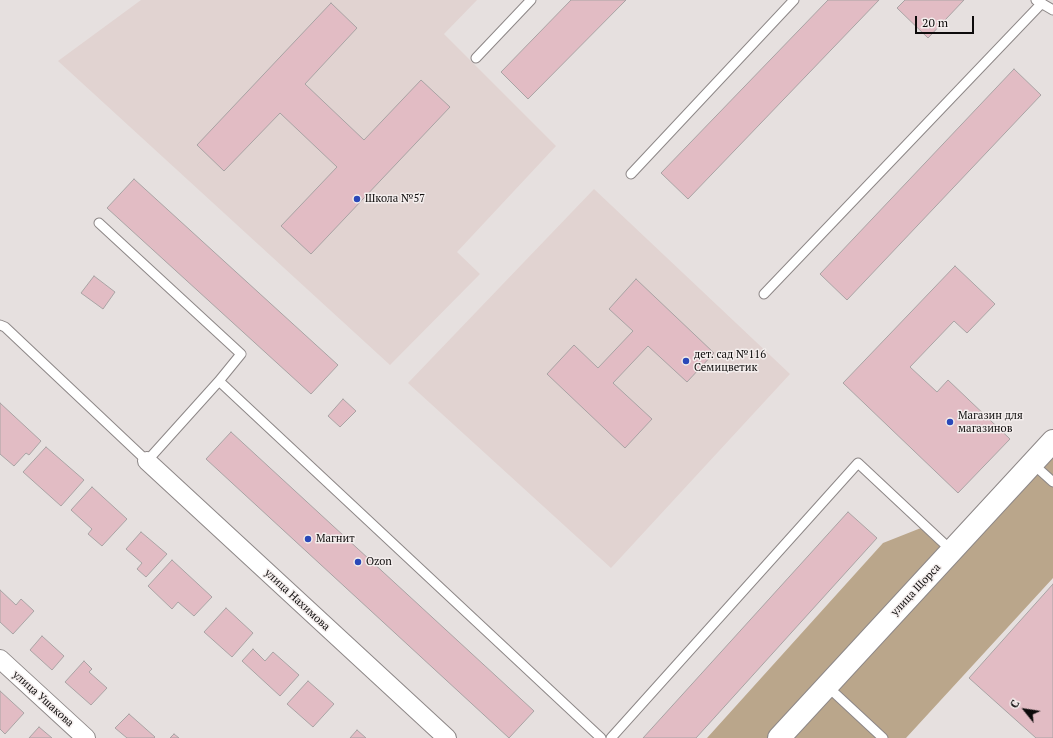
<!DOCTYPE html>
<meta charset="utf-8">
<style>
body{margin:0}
#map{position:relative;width:1053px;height:738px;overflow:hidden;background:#e6e0df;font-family:"PT Serif",serif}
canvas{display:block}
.north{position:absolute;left:1005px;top:690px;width:40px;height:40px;-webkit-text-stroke:3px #f4eeed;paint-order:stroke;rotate:300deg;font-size:11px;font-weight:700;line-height:16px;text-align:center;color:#0d0b0b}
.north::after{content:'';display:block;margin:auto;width:14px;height:18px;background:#0d0b0b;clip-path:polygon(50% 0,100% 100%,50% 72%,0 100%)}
.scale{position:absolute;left:915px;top:16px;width:59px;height:18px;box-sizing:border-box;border:2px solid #0d0b0b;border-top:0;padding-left:5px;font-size:12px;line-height:14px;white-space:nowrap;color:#0d0b0b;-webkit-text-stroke:3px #f4eeed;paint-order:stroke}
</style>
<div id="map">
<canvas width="1053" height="738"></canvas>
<div class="north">С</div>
<div class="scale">20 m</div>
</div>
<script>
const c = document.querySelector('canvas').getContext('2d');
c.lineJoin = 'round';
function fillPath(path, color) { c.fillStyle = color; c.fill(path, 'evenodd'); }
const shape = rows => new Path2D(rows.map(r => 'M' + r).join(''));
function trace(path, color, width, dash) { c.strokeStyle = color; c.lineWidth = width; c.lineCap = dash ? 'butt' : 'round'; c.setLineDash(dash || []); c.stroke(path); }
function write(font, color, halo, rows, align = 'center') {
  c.font = font + ' "PT Serif",serif'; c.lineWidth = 3; c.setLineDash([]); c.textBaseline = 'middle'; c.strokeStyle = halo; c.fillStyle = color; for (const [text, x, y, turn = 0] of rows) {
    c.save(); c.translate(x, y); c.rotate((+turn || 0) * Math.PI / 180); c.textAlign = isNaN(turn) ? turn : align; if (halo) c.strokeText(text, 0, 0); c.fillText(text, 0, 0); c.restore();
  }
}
const built = shape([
 [141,0,477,0,444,34,556,146,457,252,480,274,390,365,58,61],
 [594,189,790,374,611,568,408,383]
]);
const forest = shape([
 [1053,444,1053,578,906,738,707,738,883,543,926,526,952,551]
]);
const building = shape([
 [571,0,626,0,528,99,501,72,571,0],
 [828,0,879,0,688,199,661,173,828,0],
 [905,0,964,0,928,38,897,8,905,0],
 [331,3,357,28,305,84,364,140,421,80,450,107,311,254,281,226,337,167,280,113,224,171,197,145,331,3],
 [1014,69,1041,95,847,300,820,274,1014,69],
 [134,179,338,365,311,394,107,208,134,179],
 [955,266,995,304,967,333,954,321,910,367,937,392,948,380,1010,439,958,493,843,383,955,266],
 [94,276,115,292,103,309,81,293,94,276],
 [636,279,714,353,687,382,648,346,613,383,652,419,625,448,547,374,574,345,598,368,633,331,609,309,636,279],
 [343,399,356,411,340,427,328,416,343,399],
 [0,403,41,441,29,455,26,453,14,466,0,454,0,403],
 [231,432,534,711,509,738,206,459,231,432],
 [46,447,84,480,61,506,23,472,46,447],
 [92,487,127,519,102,546,88,534,92,529,71,510,92,487],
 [848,512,877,538,696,738,643,738,848,512],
 [141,532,167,554,146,577,137,569,142,563,126,549,141,532],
 [172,560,212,597,194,616,178,602,172,609,148,586,172,560],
 [1053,584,1053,738,1036,738,969,678,1053,584],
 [0,590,16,605,21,599,34,611,13,634,0,622,0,590],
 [226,608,253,633,232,657,204,632,226,608],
 [42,636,64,656,52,670,30,650,42,636],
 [253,649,265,661,273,652,299,675,280,696,242,661,253,649],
 [84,661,92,669,89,672,107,688,91,705,65,682,84,661],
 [308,681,334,704,313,727,287,704,308,681],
 [0,691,24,713,5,734,0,729,0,691],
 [129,714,155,737,154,738,127,738,115,728,129,714],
 [39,727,52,738,29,738,39,727],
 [357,730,366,738,350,738,357,730],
 [174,734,179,738,170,738,174,734]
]);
const service = shape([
 [1036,0,1053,10],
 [476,58,531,0],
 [631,174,794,0],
 [99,223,241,354,219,381],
 [764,294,1042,3],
 [0,325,5,327,147,461,219,381,601,738],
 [1032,463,1053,482],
 [827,686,883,738],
 [611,738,858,463,952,551]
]);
const minor = shape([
 [147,461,447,738],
 [0,659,86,738]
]);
const tertiary = shape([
 [779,738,1053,441]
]);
const markers = [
 [357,199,4,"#2a48b8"],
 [686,361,4,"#2a48b8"],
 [950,422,4,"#2a48b8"],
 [308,539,4,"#2a48b8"],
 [358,562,4,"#2a48b8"]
];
const poiNames = [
 ["Школа №57",365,199],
 ["дет. сад №116",694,355],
 ["Семицветик",694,368],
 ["Магазин для",958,416],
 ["магазинов",958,429],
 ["Магнит",316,539],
 ["Ozon",366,562]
];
const streetNames = [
 ["улица Щорса",916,590,-47],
 ["улица Нахимова",297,600,43],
 ["улица Ушакова",43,699,42]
];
fillPath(built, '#e1d3d1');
fillPath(forest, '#baa68b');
fillPath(building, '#e2bcc4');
trace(building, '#a9a3a4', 1);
trace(service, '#8d8787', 11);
trace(minor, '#8d8787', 20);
trace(tertiary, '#8d8787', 24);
trace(service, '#fff', 9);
trace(minor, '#fff', 18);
trace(tertiary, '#fff', 22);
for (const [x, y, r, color] of markers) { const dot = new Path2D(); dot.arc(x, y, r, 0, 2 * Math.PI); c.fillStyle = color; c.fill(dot); trace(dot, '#f4eeed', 1.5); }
write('11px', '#0d0b0b', '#f4eeed', poiNames, 'left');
write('11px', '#0d0b0b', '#f4eeed', streetNames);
</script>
